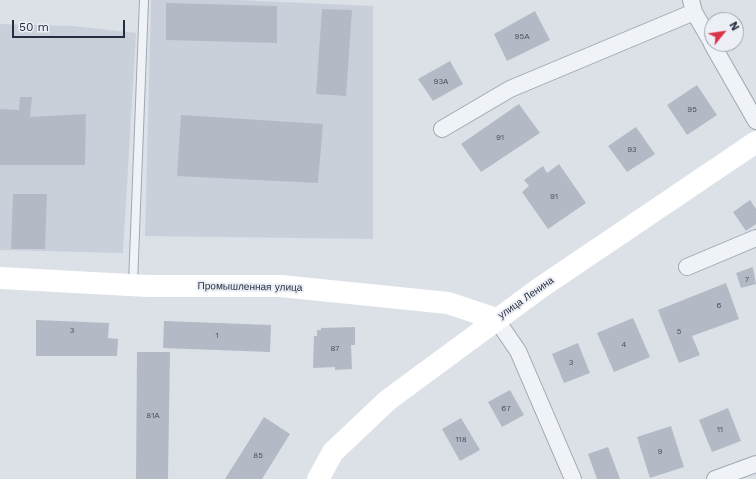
<!DOCTYPE html>
<meta charset="utf-8">
<style>
body{margin:0}
#map{position:relative;width:756px;height:479px;overflow:hidden;background:#dce1e8;font-family:"Work Sans",sans-serif}
canvas{display:block}
.north{position:absolute;left:704px;top:12px;width:40px;height:40px;box-sizing:border-box;background:#ecf0f6;border:1px solid #9ca2ad;border-radius:50%;rotate:60deg;font-size:11px;font-weight:700;line-height:16px;text-align:center;color:#252e40}
.north::after{content:'';display:block;margin:auto;width:14px;height:18px;background:#da3449;clip-path:polygon(50% 0,100% 100%,50% 72%,0 100%)}
.scale{position:absolute;left:12px;top:20px;width:113px;height:18px;box-sizing:border-box;border:2px solid #252e40;border-top:0;padding-left:5px;font-size:12px;line-height:14px;white-space:nowrap;color:#252e40;-webkit-text-stroke:3px #ecf0f6;paint-order:stroke}
</style>
<div id="map">
<canvas width="756" height="479"></canvas>
<div class="north">N</div>
<div class="scale">50 m</div>
</div>
<script>
const c = document.querySelector('canvas').getContext('2d');
c.lineJoin = 'round';
function fillPath(path, color) { c.fillStyle = color; c.fill(path, 'evenodd'); }
const shape = rows => new Path2D(rows.map(r => 'M' + r).join(''));
function trace(path, color, width, dash) { c.strokeStyle = color; c.lineWidth = width; c.lineCap = dash ? 'butt' : 'round'; c.setLineDash(dash || []); c.stroke(path); }
function write(font, color, halo, rows, align = 'center') {
  c.font = font + ' "Work Sans",sans-serif'; c.lineWidth = 4; c.setLineDash([]); c.textBaseline = 'middle'; c.strokeStyle = halo; c.fillStyle = color; for (const [text, x, y, turn = 0] of rows) {
    c.save(); c.translate(x, y); c.rotate((+turn || 0) * Math.PI / 180); c.textAlign = isNaN(turn) ? turn : align; if (halo) c.strokeText(text, 0, 0); c.fillText(text, 0, 0); c.restore();
  }
}
const built = shape([
 [151,0,237,0,373,6,373,239,145,236],
 [0,24,72,26,136,33,123,253,0,250]
]);
const building = shape([
 [166,3,277,6,277,43,166,40],
 [322,9,352,10,346,96,316,94],
 [535,11,550,40,507,61,494,34],
 [450,61,463,84,433,101,418,79],
 [697,85,717,115,687,135,667,105],
 [20,97,32,97,30,117,86,114,85,165,0,165,0,109,19,110],
 [519,104,540,133,481,172,461,144],
 [181,115,323,124,318,183,177,176],
 [636,127,655,154,627,172,608,146],
 [559,164,586,203,548,229,522,192,529,186,524,180,543,166,547,173],
 [13,194,47,194,45,249,11,249],
 [750,200,756,209,756,224,746,231,733,212],
 [753,267,756,284,741,288,736,273],
 [726,283,739,319,692,336,700,355,679,363,658,310],
 [633,318,650,357,614,372,597,333],
 [36,320,109,323,108,338,118,339,117,356,36,356],
 [164,321,271,325,270,352,163,348],
 [355,327,355,345,351,345,352,369,335,370,335,367,313,368,314,336,317,336,317,330,321,330,321,328],
 [578,343,590,373,564,383,552,354],
 [137,352,170,352,168,479,136,479],
 [510,390,524,415,502,427,488,402],
 [728,408,741,441,712,452,699,420],
 [264,417,290,434,262,479,225,479],
 [461,418,480,450,460,461,442,429],
 [671,426,684,467,650,478,637,437],
 [608,447,620,479,597,479,588,454]
]);
const lane = shape([
 [133,284,144,0]
]);
const street = shape([
 [691,0,694,12,712,43],
 [712,44,756,121],
 [442,129,510,89,694,12],
 [687,267,756,238],
 [496,319,518,351,573,479],
 [715,479,756,464]
]);
const secondary = shape([
 [0,278,148,286,281,286,448,303,496,319],
 [318,479,333,452,388,400,540,288,756,142]
]);
const numberNames = [
 ["95А",522,37],
 ["93А",441,82],
 ["95",692,110],
 ["91",500,138],
 ["93",632,150],
 ["91",554,197],
 ["7",747,280],
 ["6",719,306],
 ["3",72,331],
 ["5",679,332],
 ["1",217,336],
 ["4",624,345],
 ["87",335,349],
 ["3",571,363],
 ["67",506,409],
 ["81А",153,416],
 ["11",720,430],
 ["118",461,440],
 ["9",660,452],
 ["85",258,456]
];
const streetNames = [
 ["Промышленная улица",250,287,1],
 ["улица Ленина",526,298,-35]
];
fillPath(built, '#cad0da');
fillPath(building, '#b3bac5');
trace(lane, '#a1a8b2', 10);
trace(street, '#a1a8b2', 18);
trace(lane, '#eff2f6', 8);
trace(street, '#eff2f6', 16);
trace(secondary, '#fff', 22);
write('8px', '#485161', null, numberNames);
write('10px', '#252e40', '#ecf0f6', streetNames);
</script>
